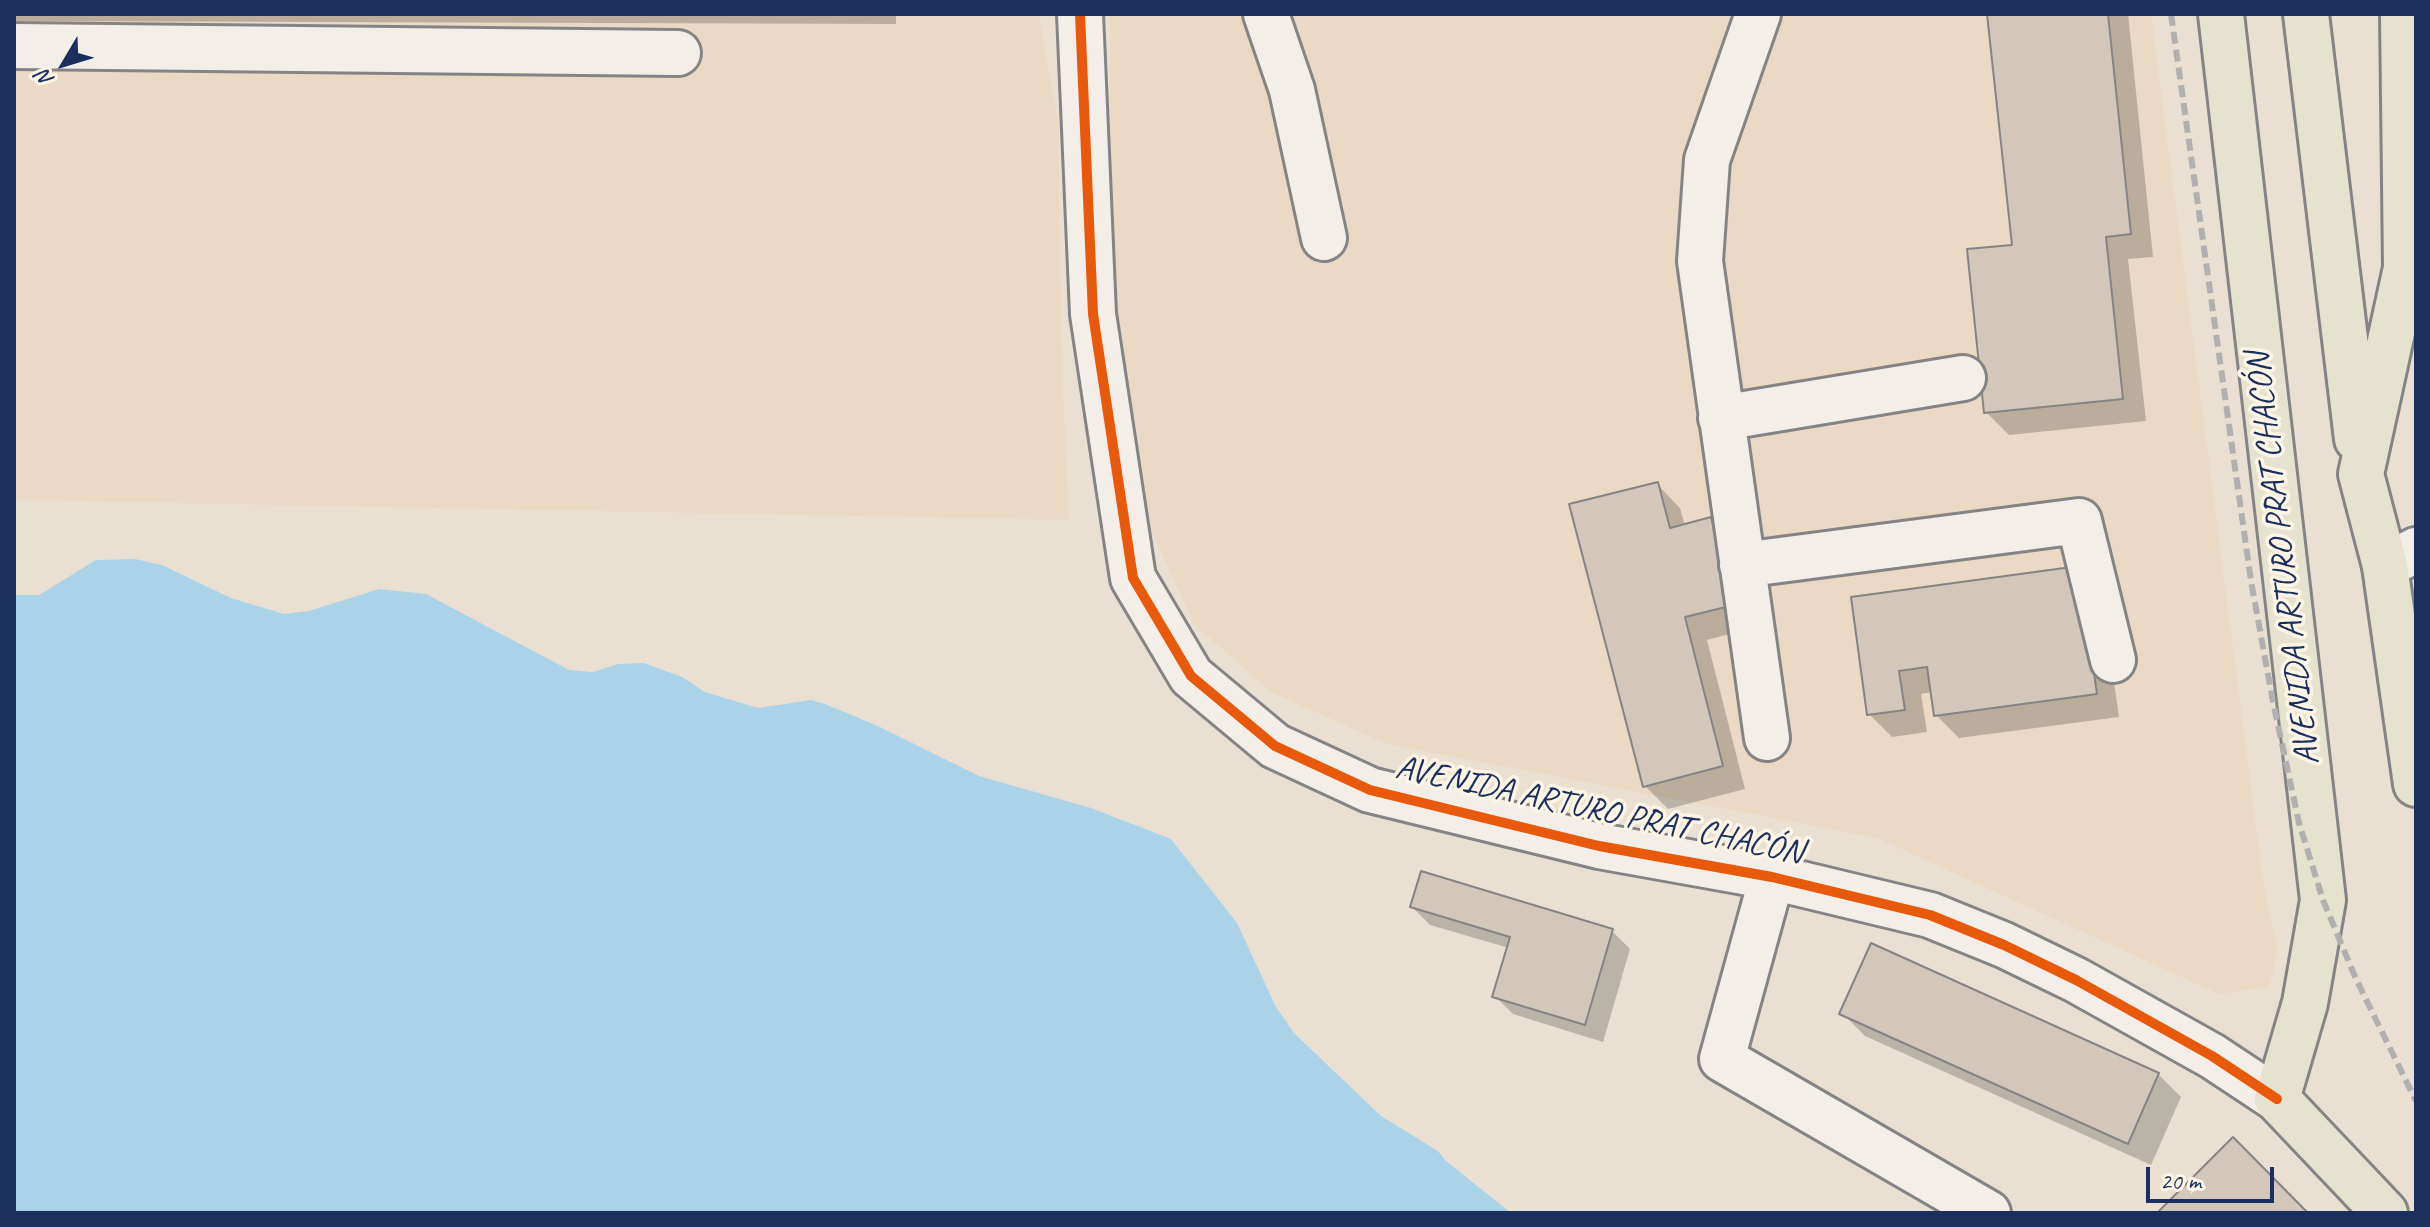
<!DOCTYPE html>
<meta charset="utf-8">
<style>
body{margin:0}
#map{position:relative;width:2430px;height:1227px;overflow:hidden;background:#e9e0d3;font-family:Caveat,sans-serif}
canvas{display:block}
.frame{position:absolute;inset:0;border:16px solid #1b2f5e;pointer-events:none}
.north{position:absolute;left:24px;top:24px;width:80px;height:80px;-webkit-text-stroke:6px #fcf5e5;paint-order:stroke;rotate:232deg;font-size:22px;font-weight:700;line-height:32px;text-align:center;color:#1b2f5e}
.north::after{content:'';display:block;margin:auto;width:28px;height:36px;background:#1b2f5e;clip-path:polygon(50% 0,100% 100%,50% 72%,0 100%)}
.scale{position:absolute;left:2146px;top:1167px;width:128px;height:36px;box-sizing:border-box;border:4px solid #1b2f5e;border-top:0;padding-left:10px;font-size:24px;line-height:28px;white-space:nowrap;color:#1b2f5e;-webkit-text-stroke:6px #fcf5e5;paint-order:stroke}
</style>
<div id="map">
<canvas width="2430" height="1227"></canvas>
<div class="frame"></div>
<div class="north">N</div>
<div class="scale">20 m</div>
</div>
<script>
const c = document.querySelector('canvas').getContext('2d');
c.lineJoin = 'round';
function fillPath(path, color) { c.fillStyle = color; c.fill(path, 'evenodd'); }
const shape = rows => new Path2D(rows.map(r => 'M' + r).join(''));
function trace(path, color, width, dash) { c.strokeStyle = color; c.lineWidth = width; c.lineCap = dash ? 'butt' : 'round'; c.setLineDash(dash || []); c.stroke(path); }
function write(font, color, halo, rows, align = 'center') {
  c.font = font + ' Caveat,sans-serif'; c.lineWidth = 7; c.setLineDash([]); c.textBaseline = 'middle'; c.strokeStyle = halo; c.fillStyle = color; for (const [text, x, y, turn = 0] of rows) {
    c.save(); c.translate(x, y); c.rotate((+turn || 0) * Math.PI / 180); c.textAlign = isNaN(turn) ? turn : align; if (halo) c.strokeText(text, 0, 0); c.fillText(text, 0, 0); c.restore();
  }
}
const built = shape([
 [14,14,1039,14,1058,123,1062,369,1069,520,14,500],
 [1110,14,2151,14,2265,895,2278,950,2269,987,2219,994,1877,838,1387,744,1271,692,1194,624,1138,502,1111,269]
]);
const water = shape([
 [135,559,162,565,231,598,284,614,309,611,379,589,426,594,569,670,593,672,618,664,644,663,682,677,705,692,758,708,811,700,825,704,878,726,979,776,1091,808,1171,839,1237,923,1276,1007,1294,1033,1381,1116,1438,1151,1446,1161,1511,1213,14,1213,14,595,39,595,96,560]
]);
const shadow = shape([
 [14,14,896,14,896,24,14,21],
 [1989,14,2128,14,2153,257,2128,259,2146,421,2009,435,1986,412,2014,246],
 [1657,484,1680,508,1685,526,1711,520,1734,543,1756,627,1707,640,1745,789,1668,809,1645,786],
 [2101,592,2119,717,1959,738,1936,715,1932,692,1921,694,1927,732,1892,737,1869,714,1853,598],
 [1412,907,1612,931,1630,949,1603,1042,1513,1014,1495,996,1509,948,1430,925],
 [1842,1013,2158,1074,2181,1097,2151,1165,1865,1036]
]);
const building = shape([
 [1987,14,2108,14,2131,234,2106,237,2123,399,1984,413,1967,249,2012,245,1987,14],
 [1658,482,1670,528,1711,517,1734,605,1685,617,1723,766,1643,787,1569,504,1658,482],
 [2079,566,2097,694,1934,716,1927,667,1899,671,1905,710,1867,715,1851,597,2079,566],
 [1421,871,1613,929,1585,1025,1492,997,1510,937,1410,907,1421,871],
 [1871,943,2159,1073,2128,1144,1839,1014,1871,943],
 [2233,1137,2308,1213,2157,1213,2233,1137]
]);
const minor = shape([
 [1080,14,1093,314,1133,578,1191,676,1275,746,1370,790,1599,846,1772,877,1930,915,2004,945,2076,980,2212,1056,2277,1099],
 [1266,14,1292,90,1324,238],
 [1758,14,1707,160,1700,261,1767,738],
 [14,46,678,53],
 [1721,418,1963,378],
 [1742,565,2079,521,2113,660],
 [2385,566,2416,550],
 [1772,877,1722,1059,1988,1213]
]);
const major = shape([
 [2221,14,2323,900,2305,1003,2277,1099,2385,1213],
 [2306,14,2357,439],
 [2403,14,2406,268,2361,474,2385,566,2416,784]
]);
const rail = shape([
 [2171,14,2251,581,2273,702,2299,823,2323,900,2356,979,2416,1101]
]);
const cycleway = shape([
 [1080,14,1093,314,1133,578,1191,676,1275,746,1370,790,1599,846,1772,877,1930,915,2004,945,2076,980,2212,1056,2277,1099]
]);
const streetNames = [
 ["AVENIDA ARTURO PRAT CHACÓN",2284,559,-97],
 ["AVENIDA ARTURO PRAT CHACÓN",1599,811,12]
];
fillPath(built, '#ead9c4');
fillPath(water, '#abd3e8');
fillPath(shadow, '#0003');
fillPath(building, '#d2c7ba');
trace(building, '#848487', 2);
trace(minor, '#848487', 50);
trace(major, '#848487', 50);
trace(minor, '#f3efe8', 44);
trace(major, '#e6e2d0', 44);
trace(rail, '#b0b0b1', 6, [12, 6]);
trace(cycleway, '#e8590c', 10);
write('34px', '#1b2f5e', '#fcf5e5', streetNames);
</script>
